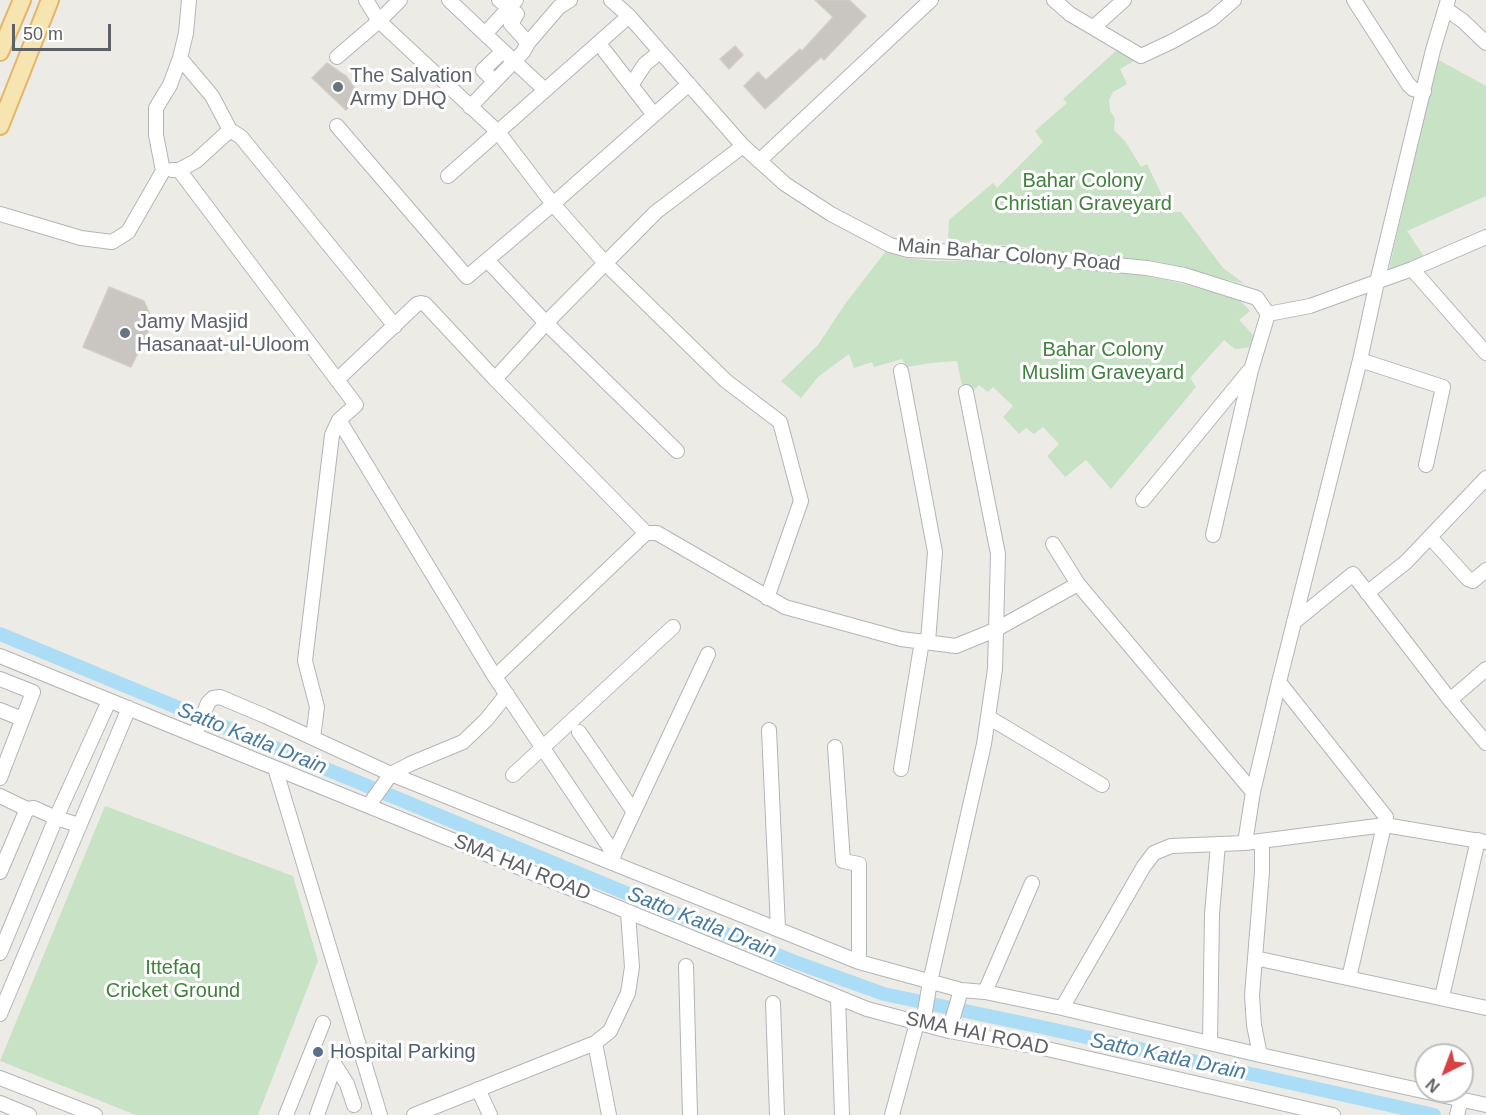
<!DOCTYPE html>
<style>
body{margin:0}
#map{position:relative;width:1486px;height:1115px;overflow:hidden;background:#edebe5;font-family:Helvetica,sans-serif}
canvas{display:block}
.north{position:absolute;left:1414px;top:1043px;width:60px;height:60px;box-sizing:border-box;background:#fff;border:2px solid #bebfc1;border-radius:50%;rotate:222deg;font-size:16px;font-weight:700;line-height:24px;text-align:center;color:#5d6064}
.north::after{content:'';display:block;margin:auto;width:21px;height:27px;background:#d74143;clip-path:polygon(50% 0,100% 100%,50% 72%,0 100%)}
.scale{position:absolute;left:12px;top:24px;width:99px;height:27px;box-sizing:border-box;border:3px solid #5d6064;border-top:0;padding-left:8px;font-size:18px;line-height:21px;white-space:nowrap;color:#5d6064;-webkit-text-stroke:4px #fff;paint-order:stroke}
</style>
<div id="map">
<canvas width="1486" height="1115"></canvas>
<div class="north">N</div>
<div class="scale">50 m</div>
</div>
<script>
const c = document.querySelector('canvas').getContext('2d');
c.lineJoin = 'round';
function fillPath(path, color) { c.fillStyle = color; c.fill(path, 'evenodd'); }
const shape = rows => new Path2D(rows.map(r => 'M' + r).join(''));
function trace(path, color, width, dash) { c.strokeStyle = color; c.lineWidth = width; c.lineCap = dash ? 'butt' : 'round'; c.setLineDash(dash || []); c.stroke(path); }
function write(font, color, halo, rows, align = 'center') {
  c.font = font + ' Helvetica,sans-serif'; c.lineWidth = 6; c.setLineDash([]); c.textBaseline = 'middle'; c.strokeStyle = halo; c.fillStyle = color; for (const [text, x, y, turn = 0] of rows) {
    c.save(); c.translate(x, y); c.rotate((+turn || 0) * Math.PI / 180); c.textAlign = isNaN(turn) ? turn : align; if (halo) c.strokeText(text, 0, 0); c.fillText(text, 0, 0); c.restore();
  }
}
const green = shape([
 [1118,49,1134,61,1120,69,1127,84,1113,92,1109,100,1110,111,1115,118,1114,130,1125,141,1141,167,1147,164,1170,212,1181,212,1223,268,1245,284,1176,267,1059,253,1025,247,948,241,949,220,993,183,997,188,1043,142,1035,131,1067,103,1063,99],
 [1437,59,1486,86,1486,196,1407,231,1425,258,1389,270],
 [886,251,905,258,934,261,1017,261,1147,276,1172,281,1239,299,1250,311,1239,320,1254,336,1252,347,1235,349,1224,340,1190,378,1196,387,1111,489,1086,460,1065,477,1047,456,1059,444,1043,427,1034,434,1026,428,1019,434,1003,417,1013,406,993,387,988,392,979,385,973,391,962,385,957,361,931,363,907,367,902,359,874,367,872,362,854,368,849,354,818,377,801,398,781,381,818,345,845,304],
 [105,806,293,876,318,961,258,1115,136,1115,0,1061]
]);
const canal = shape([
 [0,634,696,922,795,962,884,994,1046,1028,1434,1115]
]);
const building = shape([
 [815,0,849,0,866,16,824,60,821,57,765,109,744,86,758,72,766,80,800,49,802,51,833,17,815,0],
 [735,46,743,55,729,69,720,59,735,46],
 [327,63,346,76,360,96,346,110,312,78,327,63],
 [109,287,144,301,153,322,131,367,83,347,109,287]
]);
const minor = shape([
 [366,0,379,21,498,132,553,204,605,263,726,381,780,422,801,501,767,598],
 [449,0,485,34,516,0],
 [499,0,517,14,511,24,528,43,559,7,570,0],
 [611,0,629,16,743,146,785,184,831,214,890,245,908,250,1001,254,1147,268,1184,275,1257,298,1268,314,1310,306,1412,269,1486,353],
 [1054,0,1070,14,1141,56,1173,41,1212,19,1234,0],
 [1354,0,1408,84,1413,89,1424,92],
 [1446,9,1463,21,1486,43],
 [1094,27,1124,0],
 [485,34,545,90],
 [604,50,654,115],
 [337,57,379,21,400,0],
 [494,81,483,70,503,51],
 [631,85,645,64,660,52],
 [470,107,523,52,528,43],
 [337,126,467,277,553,204,689,84],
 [230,130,241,137,395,326],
 [759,161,931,0],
 [172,170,179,170,196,161,230,130,212,96,180,58],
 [179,170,356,405,339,420,332,435,305,661,317,707,313,738],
 [448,176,629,16],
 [0,214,81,238,112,242,128,232,163,171,156,135,156,108,170,85,180,58,186,33,189,0],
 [488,261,546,323,677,451],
 [1412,269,1486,237],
 [1360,360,1443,387,1426,465],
 [901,371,935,552,928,642],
 [495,379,546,323,656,212,743,146],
 [337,380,417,304,421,303,425,304,495,379,646,533,657,533,785,607,901,639,956,646,995,630,1078,584],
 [339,420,495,677,614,854],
 [1143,500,1249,371],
 [1213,535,1251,370,1268,314],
 [1430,537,1468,579,1473,581,1486,570],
 [1053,544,1078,584,1253,792],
 [1367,593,1406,562,1486,478],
 [1294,622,1353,574,1450,700,1486,743],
 [0,656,867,1009,949,1031,1043,1048,1333,1115],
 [495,677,646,533],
 [0,679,33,692,0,778],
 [1279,682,1386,817,1349,978],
 [1450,700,1486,669],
 [0,710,22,719],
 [988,717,1102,785],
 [769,730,778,928],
 [579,732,634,812],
 [195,735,208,703,213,698,220,697,265,716,391,774,859,962,961,990,985,992,1062,1008,1260,1055,1486,1105],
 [835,747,843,861,859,864,859,962],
 [275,768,380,1115],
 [901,769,922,641],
 [513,775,673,627],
 [0,796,27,809,0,872],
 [369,805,391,774,410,764,463,742,486,720,507,694],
 [27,809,34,808,56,818,79,825],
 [1245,843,1253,792,1279,682,1360,360,1377,282,1433,50,1448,0],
 [613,861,614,854,708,654],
 [0,953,56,818,109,701],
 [1255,958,1486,1008],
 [686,966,690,1115],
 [985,992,1032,883],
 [1442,997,1478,840],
 [838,998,842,1115],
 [773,1003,777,1115],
 [1062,1008,1144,866,1154,853,1171,846,1245,843,1385,825,1486,842],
 [0,1014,129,708],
 [923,1023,930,982,984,744,995,669,998,554,966,392],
 [949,1031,961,990],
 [1210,1043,1212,914,1218,844],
 [1260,1055,1254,1025,1252,995,1262,872,1262,841],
 [335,1065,347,1084,354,1105],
 [0,1078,95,1115],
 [478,1089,490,1115],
 [0,1103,29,1115],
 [286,1115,323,1023],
 [317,1115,335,1065],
 [414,1115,595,1043],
 [609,1115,595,1043,610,1031,628,993,632,967,628,913],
 [892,1115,917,1023],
 [1457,1115,1461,1100]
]);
const major = shape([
 [0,52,22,0],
 [0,126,50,0]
]);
const markers = [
 [338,87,6,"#6b7280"],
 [125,333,6,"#6b7280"],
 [318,1052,6,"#5c6f8a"]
];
const worshipNames = [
 ["The Salvation",350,76],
 ["Army DHQ",350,99],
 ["Jamy Masjid",137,322],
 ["Hasanaat-ul-Uloom",137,345]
];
const parkNames = [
 ["Bahar Colony",1083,181],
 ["Christian Graveyard",1083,204],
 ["Bahar Colony",1103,350],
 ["Muslim Graveyard",1103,373],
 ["Ittefaq",173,968],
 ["Cricket Ground",173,991]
];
const streetNames = [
 ["Main Bahar Colony Road",1009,255,5],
 ["SMA HAI ROAD",522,868,22],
 ["SMA HAI ROAD",977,1034,12]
];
const serviceNames = [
 ["Hospital Parking",330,1052]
];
const waterNames = [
 ["Satto Katla Drain",252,739,22],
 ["Satto Katla Drain",702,923,22],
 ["Satto Katla Drain",1168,1057,12]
];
fillPath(green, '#c7e2c4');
trace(canal, '#acddf6', 14);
fillPath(building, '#c9c6c2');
trace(building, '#d2ccc4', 1.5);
trace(minor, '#b2b5b8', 16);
trace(major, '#e3b669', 20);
trace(minor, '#fff', 14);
trace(major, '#f7e5b1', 16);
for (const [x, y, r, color] of markers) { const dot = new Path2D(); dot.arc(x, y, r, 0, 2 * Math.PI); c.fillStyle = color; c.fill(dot); trace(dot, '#fff', 2); }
write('20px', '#5b616d', '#fff', worshipNames, 'left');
write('20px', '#41813e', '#fff', parkNames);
write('20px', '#5d6064', '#fff', streetNames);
write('20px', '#4e5e75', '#fff', serviceNames, 'left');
write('italic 21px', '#477a9e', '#fff', waterNames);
</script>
